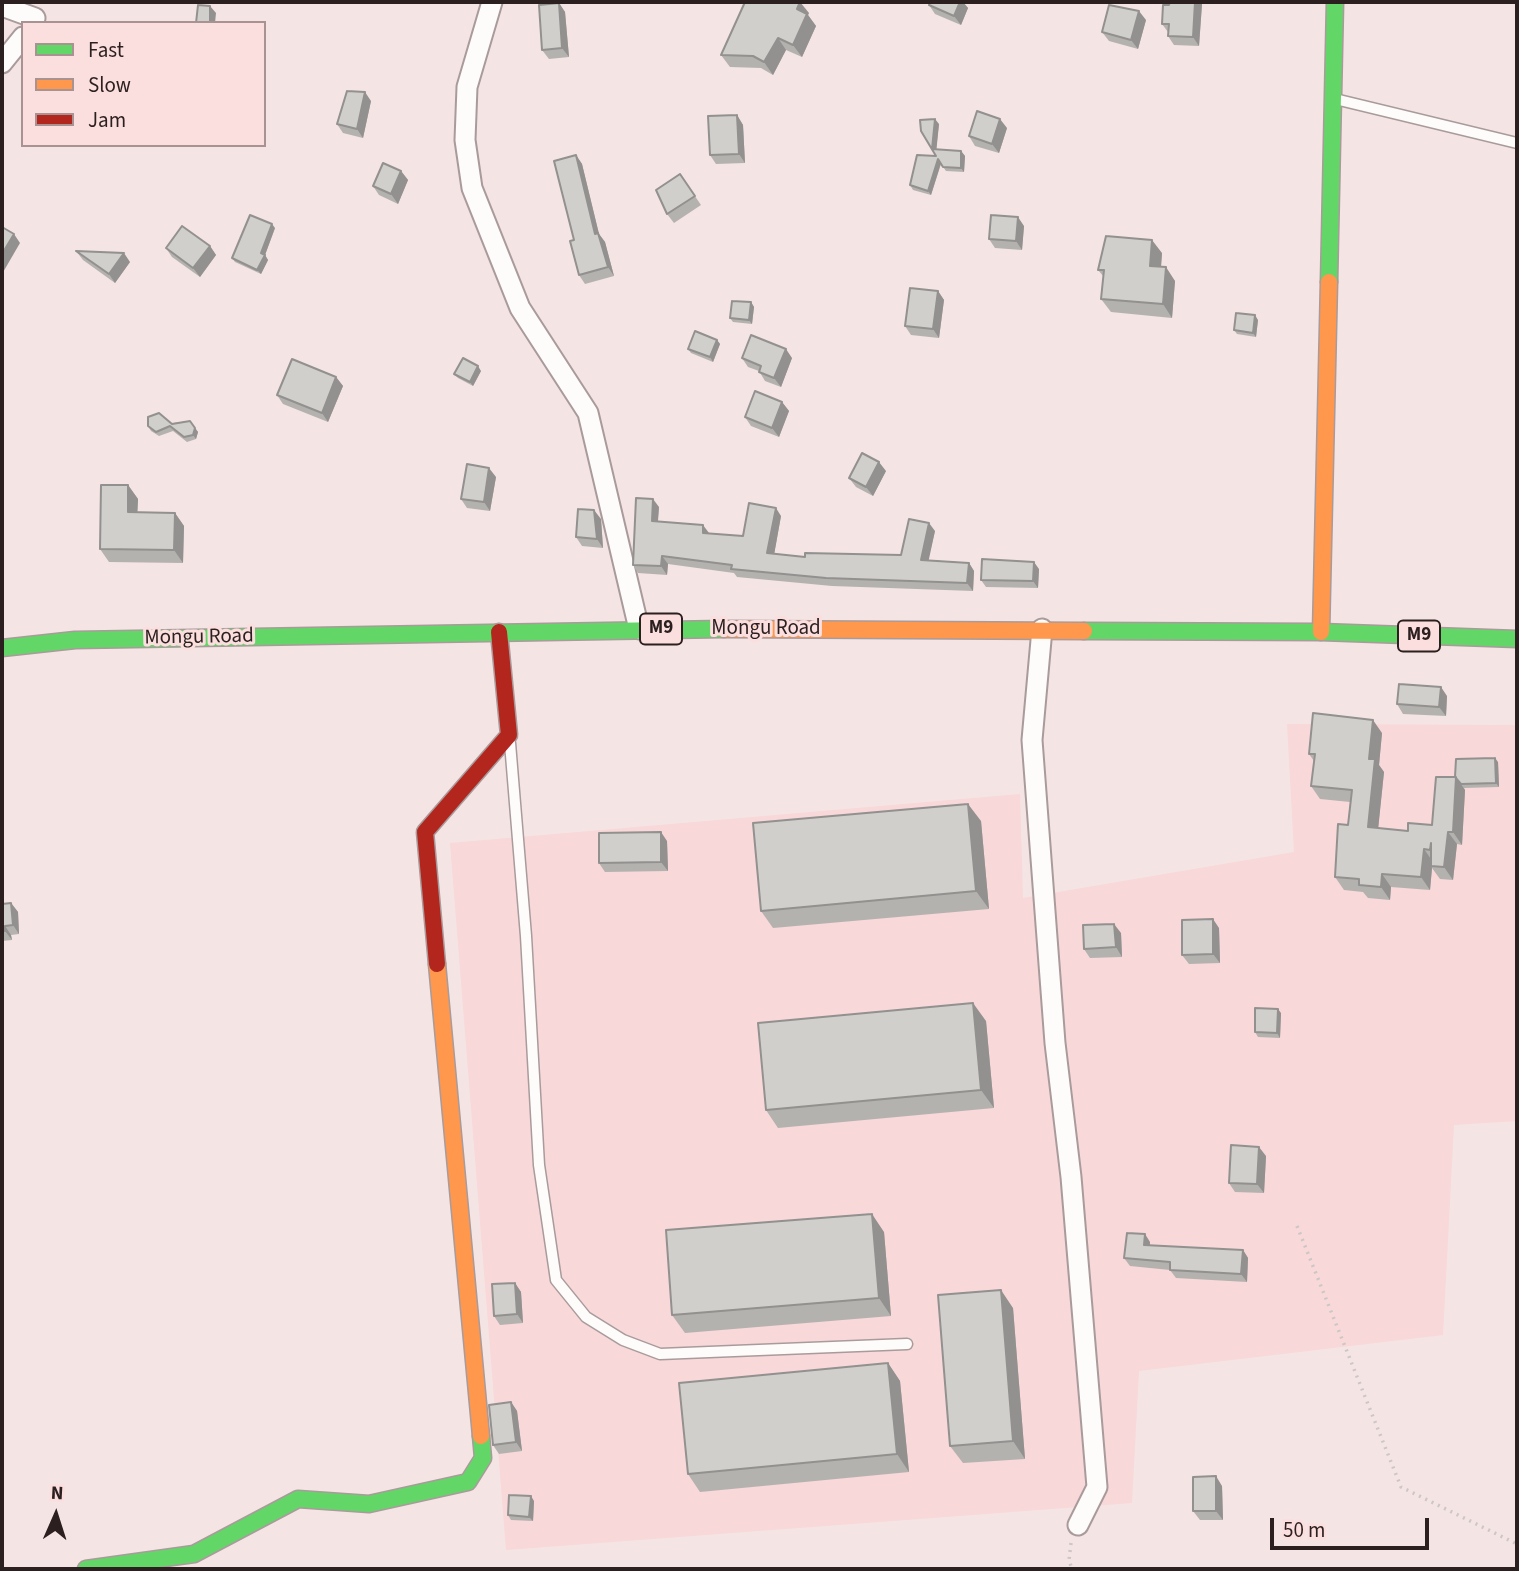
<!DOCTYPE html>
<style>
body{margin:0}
#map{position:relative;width:1519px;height:1571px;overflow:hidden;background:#f5e4e4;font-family:"Source Sans 3",sans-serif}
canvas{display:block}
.frame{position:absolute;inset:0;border:4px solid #2c1f1f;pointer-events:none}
.legend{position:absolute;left:21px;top:21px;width:245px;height:126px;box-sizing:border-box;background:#fbdede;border:2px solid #a89292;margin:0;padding:9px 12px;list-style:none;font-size:21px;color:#2c1f1f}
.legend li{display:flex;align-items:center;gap:14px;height:35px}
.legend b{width:35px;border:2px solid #a89292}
.north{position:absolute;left:21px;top:1480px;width:70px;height:70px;-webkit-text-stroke:5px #fbdede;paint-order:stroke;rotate:3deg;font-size:19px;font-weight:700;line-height:28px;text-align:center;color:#2c1f1f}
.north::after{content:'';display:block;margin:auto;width:24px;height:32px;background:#2c1f1f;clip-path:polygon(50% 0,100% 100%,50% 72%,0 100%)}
.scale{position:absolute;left:1270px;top:1518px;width:159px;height:32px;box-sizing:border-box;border:4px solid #2c1f1f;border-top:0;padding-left:9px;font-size:21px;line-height:24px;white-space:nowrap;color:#2c1f1f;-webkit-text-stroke:5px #fbdede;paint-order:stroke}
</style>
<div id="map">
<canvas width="1519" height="1571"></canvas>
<div class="frame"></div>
<ul class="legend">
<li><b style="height:9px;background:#63d668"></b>Fast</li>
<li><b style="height:9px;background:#ff974d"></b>Slow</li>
<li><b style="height:9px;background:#b3261e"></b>Jam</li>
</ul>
<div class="north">N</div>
<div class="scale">50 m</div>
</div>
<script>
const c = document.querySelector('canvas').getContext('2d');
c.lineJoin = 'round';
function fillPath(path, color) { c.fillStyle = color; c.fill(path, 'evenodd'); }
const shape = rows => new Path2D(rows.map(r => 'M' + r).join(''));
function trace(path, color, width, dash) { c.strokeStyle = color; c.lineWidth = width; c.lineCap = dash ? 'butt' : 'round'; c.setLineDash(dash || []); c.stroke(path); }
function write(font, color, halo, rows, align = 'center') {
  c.font = font + ' "Source Sans 3",sans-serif'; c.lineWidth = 6; c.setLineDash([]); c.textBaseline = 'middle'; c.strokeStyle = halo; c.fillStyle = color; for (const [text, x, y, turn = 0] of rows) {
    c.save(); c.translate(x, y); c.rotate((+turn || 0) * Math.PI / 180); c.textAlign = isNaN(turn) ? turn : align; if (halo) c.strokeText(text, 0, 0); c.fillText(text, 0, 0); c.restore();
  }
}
const built = shape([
 [1287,724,1517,725,1517,1121,1454,1125,1443,1335,1139,1371,1132,1503,506,1550,450,843,1020,794,1023,898,1294,852]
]);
const path = shape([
 [1297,1226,1401,1487,1517,1544],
 [1071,1543,1069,1560,1072,1569]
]);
const lane = shape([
 [1335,99,1517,143],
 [510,743,526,936,539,1165,556,1280,586,1317,623,1340,660,1354,907,1344]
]);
const street = shape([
 [492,2,467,87,465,140,472,188,520,308,588,413,639,629],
 [2,6,35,18],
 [2,63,23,37],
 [1042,629,1032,740,1055,1043,1071,1177,1097,1487,1078,1525]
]);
const fast = shape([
 [1329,282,1335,2],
 [1084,631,1321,632,1517,639],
 [2,648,75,640,724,629],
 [86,1569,194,1554,298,1499,369,1504,468,1482,483,1458,481,1436]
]);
const slow = shape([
 [724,629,1084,631],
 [1321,632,1329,282],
 [437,964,481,1436]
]);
const jam = shape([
 [437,964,425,832,509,735,499,632]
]);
const wall = shape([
 [930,2,963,2,968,8,961,25,935,14,929,5],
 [1170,2,1200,2,1202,4,1199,46,1174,45,1168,36,1168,32,1162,24],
 [559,3,565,12,569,57,549,59,542,50],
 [809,13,808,15,816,26,802,57,786,50,773,75,761,68,730,67,721,55],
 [1146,20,1138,49,1109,41,1102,32],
 [371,101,363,138,343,133,337,124],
 [737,115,743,125,745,163,716,164,710,155],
 [939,124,936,150,961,151,965,156,964,172,946,171,941,164,931,195,913,190,910,185,936,156,921,131],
 [1007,128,999,153,975,146,969,136],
 [576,155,582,164,599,234,605,242,614,276,585,284,579,275,574,240],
 [401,171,408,180,398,204,379,195,373,186],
 [680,174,701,205,674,223,667,214],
 [1024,226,1022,250,995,248,989,239],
 [275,228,265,255,268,260,261,274,235,262,232,258],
 [210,246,216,255,200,277,172,257,166,248],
 [76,251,130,262,115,283,83,260],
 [1162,253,1161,267,1175,281,1172,318,1111,312,1101,299,1104,277,1098,270],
 [938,291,944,300,939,338,911,335,905,326],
 [751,302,754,307,752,324,733,322,730,318],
 [1258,320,1256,337,1237,334,1234,330],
 [717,340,720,344,713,362,691,353,688,349],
 [742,358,792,358,781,387,765,381,759,371,748,367],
 [481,371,473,386,458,378,454,374],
 [336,377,343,386,328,422,283,404,277,395],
 [782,402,789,411,779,437,751,426,745,417],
 [190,421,198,432,196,439,187,442,173,431,159,436,151,431,148,426],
 [886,471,873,496,856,487,849,478],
 [496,477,490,511,467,508,461,499],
 [128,485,138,499,137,512,175,513,184,526,183,563,109,562,100,549],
 [659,507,658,522,709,533,743,536,781,516,774,554,805,557,901,555,935,531,928,560,969,563,974,571,973,591,832,586,737,577,734,573,668,564,667,575,638,573,633,565],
 [601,519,603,548,582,546,576,537],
 [1039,569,1038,588,986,587,981,580],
 [1447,696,1446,716,1403,714,1397,704],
 [1382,733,1379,765,1384,772,1378,828,1408,831,1432,825,1455,777,1498,762,1499,787,1464,788,1465,790,1462,845,1457,844,1453,880,1440,879,1432,868,1430,890,1391,887,1390,900,1368,898,1363,892,1344,890,1335,877,1348,825,1350,802,1320,799,1311,786,1314,761,1309,754],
 [981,821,989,909,773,928,761,911],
 [667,841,668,871,605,872,599,863],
 [11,903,18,912,19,934,11,935,12,940,2,941,2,904],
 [1219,928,1220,963,1189,964,1182,955],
 [1121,933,1122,957,1090,958,1084,949],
 [1281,1013,1280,1038,1258,1037,1255,1032],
 [986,1021,994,1108,778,1128,766,1110],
 [1266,1156,1264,1193,1235,1192,1229,1183],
 [884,1232,891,1316,685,1333,672,1315],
 [1150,1242,1150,1246,1243,1250,1248,1258,1247,1282,1176,1278,1170,1270,1130,1266,1124,1258],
 [515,1283,521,1292,523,1323,500,1325,494,1316],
 [1013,1308,1025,1459,963,1463,950,1446],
 [888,1363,900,1381,909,1472,700,1492,688,1474],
 [511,1402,517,1411,522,1451,499,1454,493,1445],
 [1222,1486,1223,1520,1200,1520,1193,1511],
 [534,1501,533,1521,511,1520,508,1515]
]);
const shadedWall = shape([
 [800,2,809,13,808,15,816,26,802,57,793,45,797,9],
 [960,2,963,2,968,8,961,25,954,16],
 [1195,2,1200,2,1202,4,1199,46,1193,37],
 [559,3,565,12,569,57,562,48],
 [210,6,216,13,215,23,210,23],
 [1139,11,1146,20,1138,49,1131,40],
 [778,38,786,50,773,75,764,62],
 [365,92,371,101,363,138,357,129],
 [737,115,743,125,745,163,739,154],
 [935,119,939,124,936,154,932,149],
 [1000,119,1007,128,999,153,992,144],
 [961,151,965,156,964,172,961,168],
 [576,155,582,164,599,234,605,242,614,276,608,267,595,234],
 [938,159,941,163,931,195,928,191],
 [401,171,408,180,398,204,391,194],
 [1018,217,1024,226,1022,250,1016,241],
 [272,224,275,228,265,255,268,260,261,274,257,270,261,253],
 [14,234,20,243,2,274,2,254],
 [1152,240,1162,253,1160,280,1150,266],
 [210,246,216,255,200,277,193,268],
 [124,253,130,262,115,283,109,274],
 [1166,267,1175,281,1172,318,1163,304],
 [938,291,944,300,939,338,933,329],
 [751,302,754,307,752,324,749,320],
 [1255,315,1258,320,1256,337,1253,333],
 [717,340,720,344,713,362,710,357],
 [786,349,792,358,781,387,774,378],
 [478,366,481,371,473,386,470,382],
 [336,377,343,386,328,422,322,413],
 [782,402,789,411,779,437,772,428],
 [195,428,198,432,196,439,193,435],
 [879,462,886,471,873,496,866,487],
 [489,468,496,477,490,511,484,502],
 [128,485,138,499,137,525,128,512],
 [653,499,659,507,657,530,652,521],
 [776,508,781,516,773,561,767,553],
 [594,510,601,519,603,548,597,539],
 [175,513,184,526,183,563,174,550],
 [929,523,935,531,927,568,921,560],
 [703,525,709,533,703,533],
 [662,556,668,564,667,575,661,566],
 [1034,562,1039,569,1038,588,1033,581],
 [969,563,974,571,973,591,967,583],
 [1441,687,1447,696,1446,716,1439,707],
 [1373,720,1382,733,1379,765,1384,772,1377,840,1368,827,1369,759],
 [1495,758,1498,762,1499,787,1496,783],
 [1456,777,1465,790,1462,845,1453,832],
 [968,804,981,821,989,909,976,891],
 [661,832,667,841,668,871,661,862],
 [1448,832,1457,844,1453,880,1444,867],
 [1424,849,1433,862,1431,866,1432,868,1430,890,1421,877],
 [1382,874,1391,887,1390,900,1381,887],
 [11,903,18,912,19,934,13,925],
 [1213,919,1219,928,1220,963,1213,954],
 [1114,924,1121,933,1122,957,1116,947],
 [5,926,11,935,12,940,5,931],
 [973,1003,986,1021,994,1108,981,1090],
 [1278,1009,1281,1013,1280,1038,1277,1033],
 [1259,1147,1266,1156,1264,1193,1257,1184],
 [872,1214,884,1232,891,1316,879,1298],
 [1145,1234,1150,1242,1149,1253,1144,1245],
 [1243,1250,1248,1258,1247,1282,1241,1274],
 [515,1283,521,1292,523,1323,517,1314],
 [1001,1290,1013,1308,1025,1459,1013,1441],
 [888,1363,900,1381,909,1472,897,1454],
 [511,1402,517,1411,522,1451,516,1442],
 [1216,1476,1222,1486,1223,1520,1216,1511],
 [531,1496,534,1501,533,1521,529,1517]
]);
const building = shape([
 [745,2,800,2,797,9,807,14,793,45,778,38,764,62,753,56,721,55,745,2],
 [930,2,960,2,954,16,929,5,930,2],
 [1170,2,1195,2,1193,37,1168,36,1169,24,1162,24,1163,5,1169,5,1170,2],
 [559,3,562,48,542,50,539,5,559,3],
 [198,5,210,6,210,23,196,23,198,5],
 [1109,5,1139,11,1131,40,1102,32,1109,5],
 [347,91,365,92,357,129,337,124,347,91],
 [977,111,1000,119,992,144,969,136,977,111],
 [737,115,739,154,710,155,708,116,737,115],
 [935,119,932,149,961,151,961,168,943,167,938,159,928,191,910,185,917,155,936,156,921,131,920,120,935,119],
 [576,155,595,234,598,233,608,267,579,275,570,241,574,240,554,161,576,155],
 [383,163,401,171,391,194,373,186,383,163],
 [680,174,695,196,667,214,656,190,680,174],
 [250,215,272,224,261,253,265,255,257,270,232,258,250,215],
 [991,215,1018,217,1016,241,989,239,991,215],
 [182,226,210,246,193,268,166,248,182,226],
 [2,227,14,234,2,254,2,227],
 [1106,236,1152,240,1150,266,1166,267,1163,304,1101,299,1104,270,1098,270,1106,236],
 [76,251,124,253,109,274,76,251],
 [910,288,938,291,933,329,905,326,910,288],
 [732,301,751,302,749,320,730,318,732,301],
 [1236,313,1255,315,1253,333,1234,330,1236,313],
 [695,331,717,340,710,357,688,349,695,331],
 [751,335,786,349,774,378,759,372,761,366,742,358,751,335],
 [463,358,478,366,470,382,454,374,463,358],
 [292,359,336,377,322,413,277,395,292,359],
 [755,391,782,402,772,428,745,417,755,391],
 [159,413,172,424,190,421,195,428,193,435,184,437,170,426,156,432,148,426,148,417,159,413],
 [862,453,879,462,866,487,849,478,862,453],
 [467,464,489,468,484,502,461,499,467,464],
 [101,485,128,485,128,512,175,513,174,550,100,549,101,485],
 [636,498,653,499,652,521,703,525,703,533,743,536,749,503,776,508,767,553,805,557,805,553,901,555,909,519,929,523,921,560,969,563,967,583,826,578,731,569,732,565,662,556,661,566,633,565,636,498],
 [578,509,594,510,597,539,576,537,578,509],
 [982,559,1034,562,1033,581,981,580,982,559],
 [1399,684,1441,687,1439,707,1397,704,1399,684],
 [1313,713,1373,720,1369,759,1375,759,1368,827,1408,831,1408,823,1432,825,1436,777,1456,777,1453,832,1448,832,1444,867,1431,866,1431,843,1430,850,1424,849,1421,877,1382,874,1381,887,1359,885,1359,879,1335,877,1338,824,1348,825,1352,790,1311,786,1315,754,1309,754,1313,713],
 [1495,758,1496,783,1461,784,1455,777,1456,759,1495,758],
 [968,804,976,891,761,911,753,823,968,804],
 [661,832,661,862,599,863,599,833,661,832],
 [11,903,13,925,5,926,5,931,2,931,2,904,11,903],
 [1213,919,1213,954,1182,955,1182,920,1213,919],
 [1114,924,1116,947,1084,949,1083,925,1114,924],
 [973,1003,981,1090,766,1110,758,1023,973,1003],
 [1255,1008,1278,1009,1277,1033,1255,1032,1255,1008],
 [1231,1145,1259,1147,1257,1184,1229,1183,1231,1145],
 [872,1214,879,1298,672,1315,666,1230,872,1214],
 [1127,1233,1145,1234,1144,1245,1243,1250,1241,1274,1170,1270,1170,1262,1124,1258,1127,1233],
 [515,1283,517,1314,494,1316,492,1284,515,1283],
 [1001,1290,1013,1441,950,1446,938,1295,1001,1290],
 [888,1363,897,1454,688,1474,679,1383,888,1363],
 [511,1402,516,1442,493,1445,489,1405,511,1402],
 [1216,1476,1216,1511,1193,1511,1193,1477,1216,1476],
 [509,1495,531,1496,529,1517,508,1515,509,1495]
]);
const shields = [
 [661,629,42],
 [1419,636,42]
];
const shieldNames = [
 ["M9",661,629],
 ["M9",1419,636]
];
const streetNames = [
 ["Mongu Road",766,629],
 ["Mongu Road",199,638,-1]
];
fillPath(built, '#f8d8d8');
trace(lane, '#a99b9b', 13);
trace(street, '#a99b9b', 23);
trace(fast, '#a99b9b', 19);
trace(slow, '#a99b9b', 19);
trace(jam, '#a99b9b', 19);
trace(path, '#ccc6c6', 3.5, [2, 5]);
trace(lane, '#fefbfb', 10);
trace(street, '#fefbfb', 19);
trace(fast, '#63d668', 16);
trace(slow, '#ff974d', 16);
trace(jam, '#b3261e', 16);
fillPath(wall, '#b4b2af');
fillPath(shadedWall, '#92918f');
fillPath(building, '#d1cfcc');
trace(building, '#92918f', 2);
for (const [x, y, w] of shields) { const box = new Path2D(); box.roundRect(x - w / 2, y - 15.5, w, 31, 5); c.fillStyle = '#fbdede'; c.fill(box); trace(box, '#2c1f1f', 2); }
write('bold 19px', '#2c1f1f', null, shieldNames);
write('21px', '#2c1f1f', '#fbdede', streetNames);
</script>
